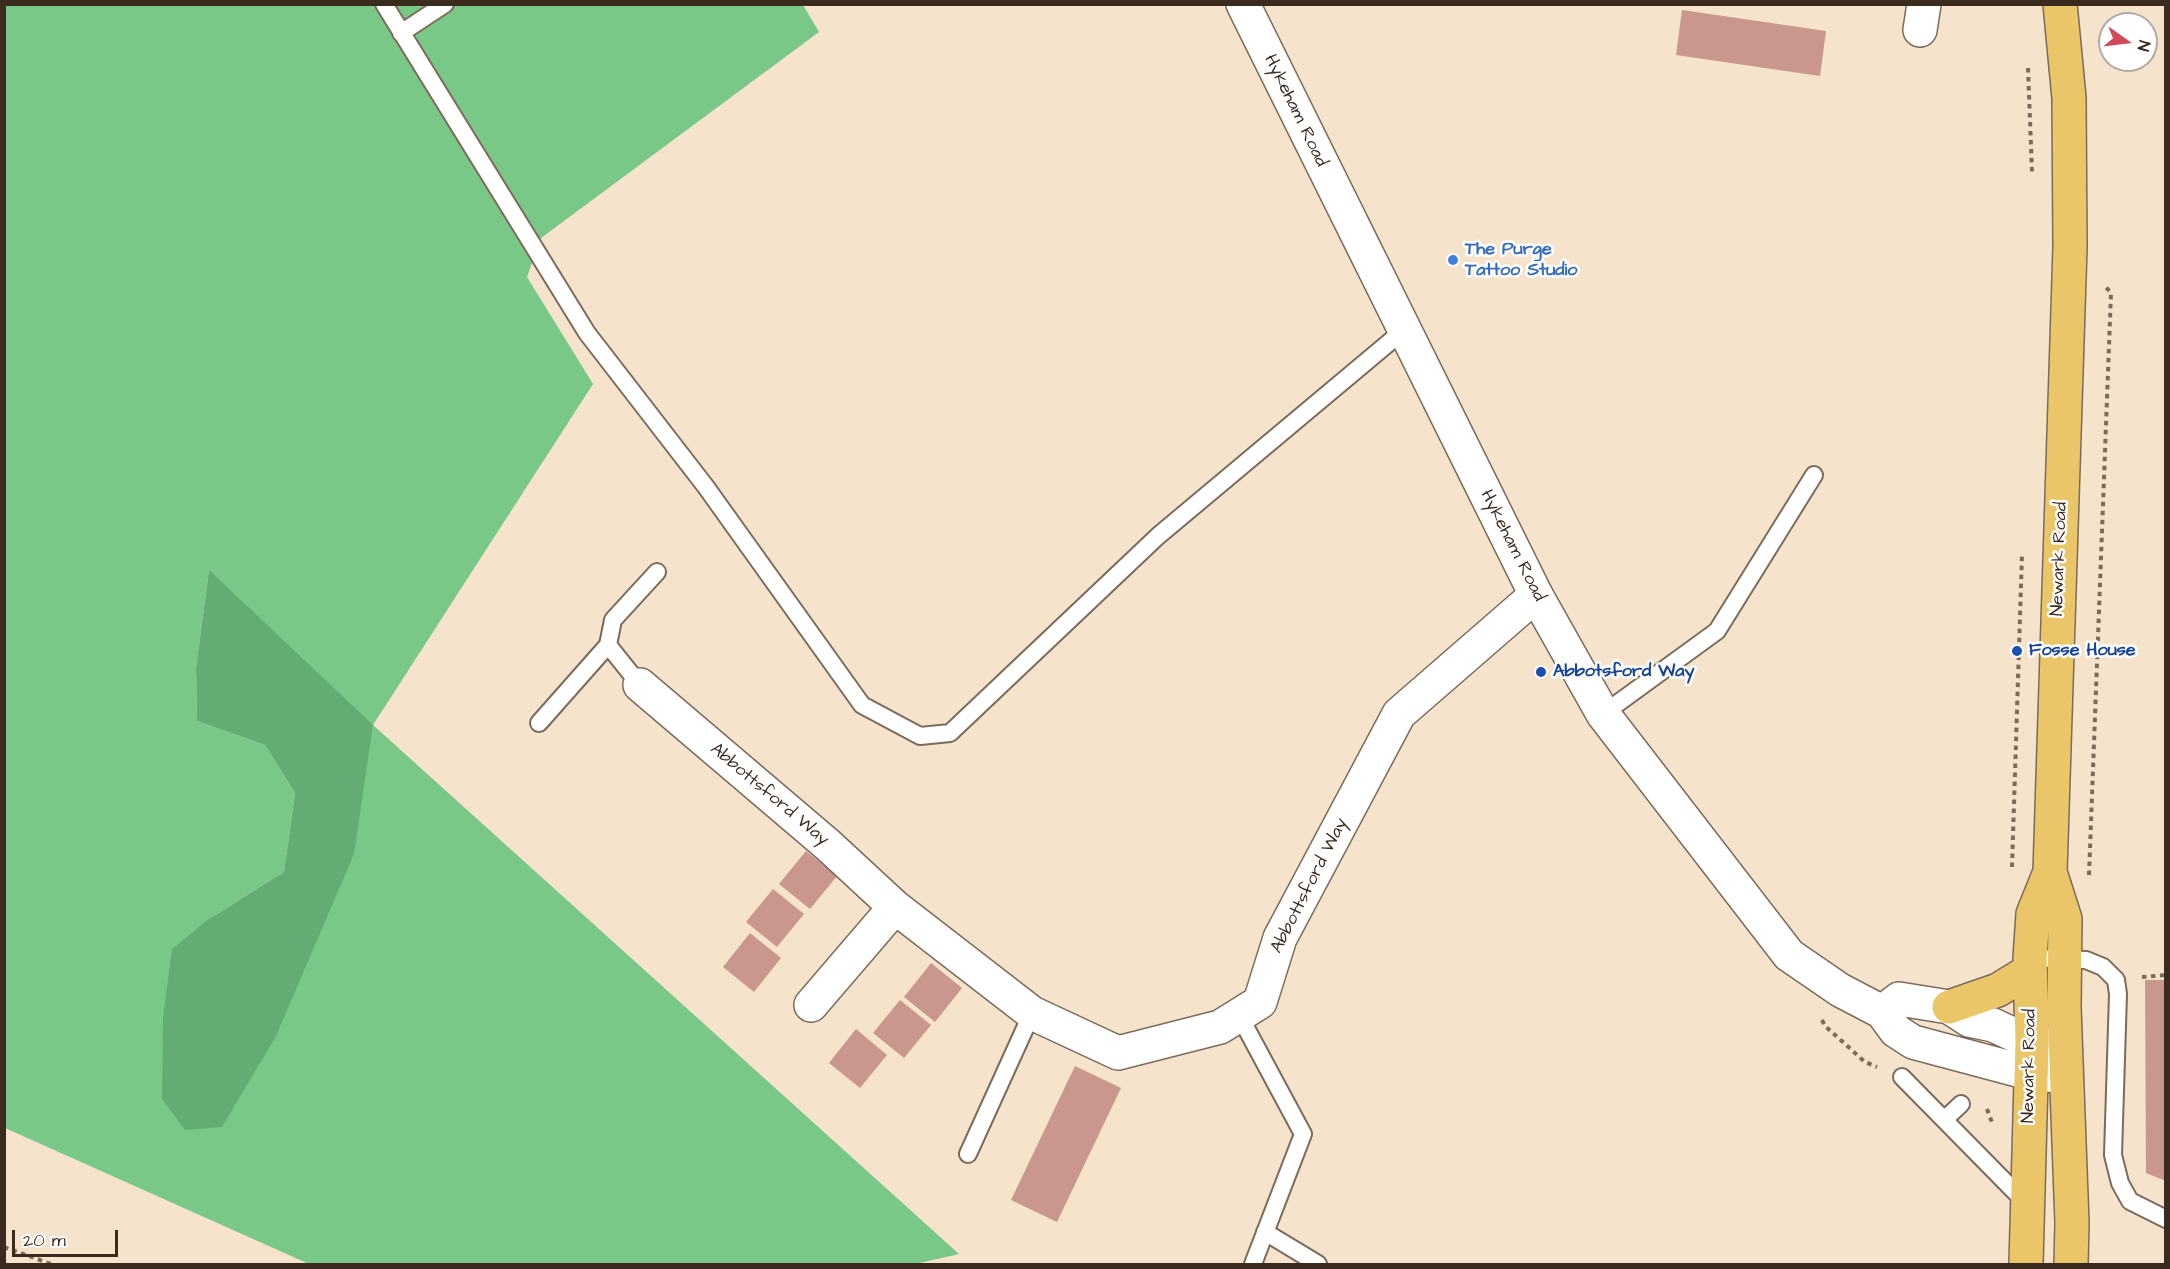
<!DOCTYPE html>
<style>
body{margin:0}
#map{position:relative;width:2170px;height:1269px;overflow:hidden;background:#f5e3cb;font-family:"Architects Daughter",sans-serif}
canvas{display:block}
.frame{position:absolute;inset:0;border:6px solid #3b2a1e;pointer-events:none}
.north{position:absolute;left:2098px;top:12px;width:60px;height:60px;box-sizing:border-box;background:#fff;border:2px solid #b1aaa5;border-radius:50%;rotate:104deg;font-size:16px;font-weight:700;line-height:24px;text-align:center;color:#3b2a1e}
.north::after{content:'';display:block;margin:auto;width:21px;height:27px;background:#d1495b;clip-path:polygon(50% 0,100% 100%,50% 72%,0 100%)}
.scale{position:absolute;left:12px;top:1230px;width:106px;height:27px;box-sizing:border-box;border:3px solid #3b2a1e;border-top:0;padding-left:8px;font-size:18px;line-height:21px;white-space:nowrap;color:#3b2a1e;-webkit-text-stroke:4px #fff;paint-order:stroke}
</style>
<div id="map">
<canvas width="2170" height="1269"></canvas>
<div class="frame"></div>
<div class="north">N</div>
<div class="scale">20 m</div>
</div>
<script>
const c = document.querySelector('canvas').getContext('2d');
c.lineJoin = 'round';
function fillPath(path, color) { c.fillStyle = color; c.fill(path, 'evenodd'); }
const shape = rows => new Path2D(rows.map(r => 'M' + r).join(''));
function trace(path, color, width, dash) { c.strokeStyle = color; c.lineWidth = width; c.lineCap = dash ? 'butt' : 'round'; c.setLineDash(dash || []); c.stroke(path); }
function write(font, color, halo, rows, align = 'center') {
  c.font = font + ' "Architects Daughter",sans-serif'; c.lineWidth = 5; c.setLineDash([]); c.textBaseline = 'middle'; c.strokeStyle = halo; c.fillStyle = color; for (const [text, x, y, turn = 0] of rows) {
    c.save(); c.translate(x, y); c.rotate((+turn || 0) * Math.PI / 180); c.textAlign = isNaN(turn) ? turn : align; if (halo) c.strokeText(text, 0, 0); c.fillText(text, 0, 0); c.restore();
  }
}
const green = shape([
 [5,5,803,5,819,32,541,238,527,277,593,384,373,725,959,1254,915,1264,309,1264,5,1128],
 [209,570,354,854,209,919,284,872,295,793,265,745,197,721,196,668]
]);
const forest = shape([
 [209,570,373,725,354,854,276,1036,222,1127,185,1130,162,1099,163,1017,172,949,209,919,284,872,295,793,265,745,197,721,196,668]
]);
const building = shape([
 [1682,10,1826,31,1820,76,1676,55],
 [806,851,837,876,810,909,779,884],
 [773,889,804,914,777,947,746,922],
 [750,933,781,958,754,992,723,967],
 [931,963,962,988,935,1022,904,997],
 [2145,980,2166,980,2166,1181,2146,1173],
 [900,1000,931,1025,904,1058,873,1033],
 [856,1029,887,1055,860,1088,829,1063],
 [1075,1066,1121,1088,1057,1222,1011,1200]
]);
const path = shape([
 [2028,68,2032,172],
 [2012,867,2022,554],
 [2089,875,2111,293,2104,285],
 [2142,977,2166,975],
 [1822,1020,1825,1026,1865,1062,1877,1067],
 [1987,1109,1993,1125],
 [4,1247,51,1264]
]);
const service = shape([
 [384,4,587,333,706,487,862,705,920,736,950,733,1158,536,1404,330],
 [401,33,445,4],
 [640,685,608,645,613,620,657,572],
 [1603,714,1717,631,1814,475],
 [539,723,608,645],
 [2030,958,2086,960,2103,967,2116,980,2118,994,2113,1155,2120,1183,2130,1201,2166,1219],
 [1239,1015,1303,1134,1253,1264],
 [1902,1077,2026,1203],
 [1945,1119,1961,1104],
 [968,1154,1032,1013],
 [1265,1232,1318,1264]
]);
const minor = shape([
 [1920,30,1924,4],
 [640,685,828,845,895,907,1032,1013,1118,1053,1220,1027,1260,1002,1280,938,1399,714,1536,595],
 [811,1005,895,907]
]);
const tertiary = shape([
 [1243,4,1536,595,1603,714,1789,955,1840,990,1882,1012,1896,1031,1913,1042,2029,1073,2058,1076],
 [1882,1012,1899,999,1949,1007,1969,1020,1993,1025,2032,1043,2065,1044]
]);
const primary = shape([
 [2050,872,2065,919,2064,1007,2072,1223,2071,1264],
 [1949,1007,1998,990,2029,971],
 [2026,1264,2032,1043,2030,958,2033,914,2050,872,2070,247,2069,98,2060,4]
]);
const markers = [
 [1453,260,6,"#3f7fe0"],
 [2017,651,6,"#1a4fb4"],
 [1541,672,6,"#1a4fb4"]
];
const streetNames = [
 ["Hykeham Road",1295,111,64],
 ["Hykeham Road",1512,546,63],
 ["Newark Road",2060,559,-88],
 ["Abbottsford Way",769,795,40],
 ["Abbottsford Way",1310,886,-63],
 ["Newark Road",2030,1066,-89]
];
const shopNames = [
 ["The Purge",1465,250],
 ["Tattoo Studio",1465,271]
];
const transitNames = [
 ["Fosse House",2029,651],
 ["Abbotsford Way",1553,672]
];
fillPath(green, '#7ac888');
fillPath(forest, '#63ac74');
fillPath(building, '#c9978e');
trace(service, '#7c6b5b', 20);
trace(minor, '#7c6b5b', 36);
trace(tertiary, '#7c6b5b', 36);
trace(primary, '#7c6b5b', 36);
trace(path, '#7c6b5b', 4, [4.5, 4.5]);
trace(service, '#fff', 16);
trace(minor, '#fff', 33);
trace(tertiary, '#fff', 33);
trace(primary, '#eac669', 33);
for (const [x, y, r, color] of markers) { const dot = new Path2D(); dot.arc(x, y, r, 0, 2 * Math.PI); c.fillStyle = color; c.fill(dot); trace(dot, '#fff', 2); }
write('18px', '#3b2a1e', '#fff', streetNames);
write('bold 18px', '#366cbe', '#fff', shopNames, 'left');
write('bold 18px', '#164399', '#fff', transitNames, 'left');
</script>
